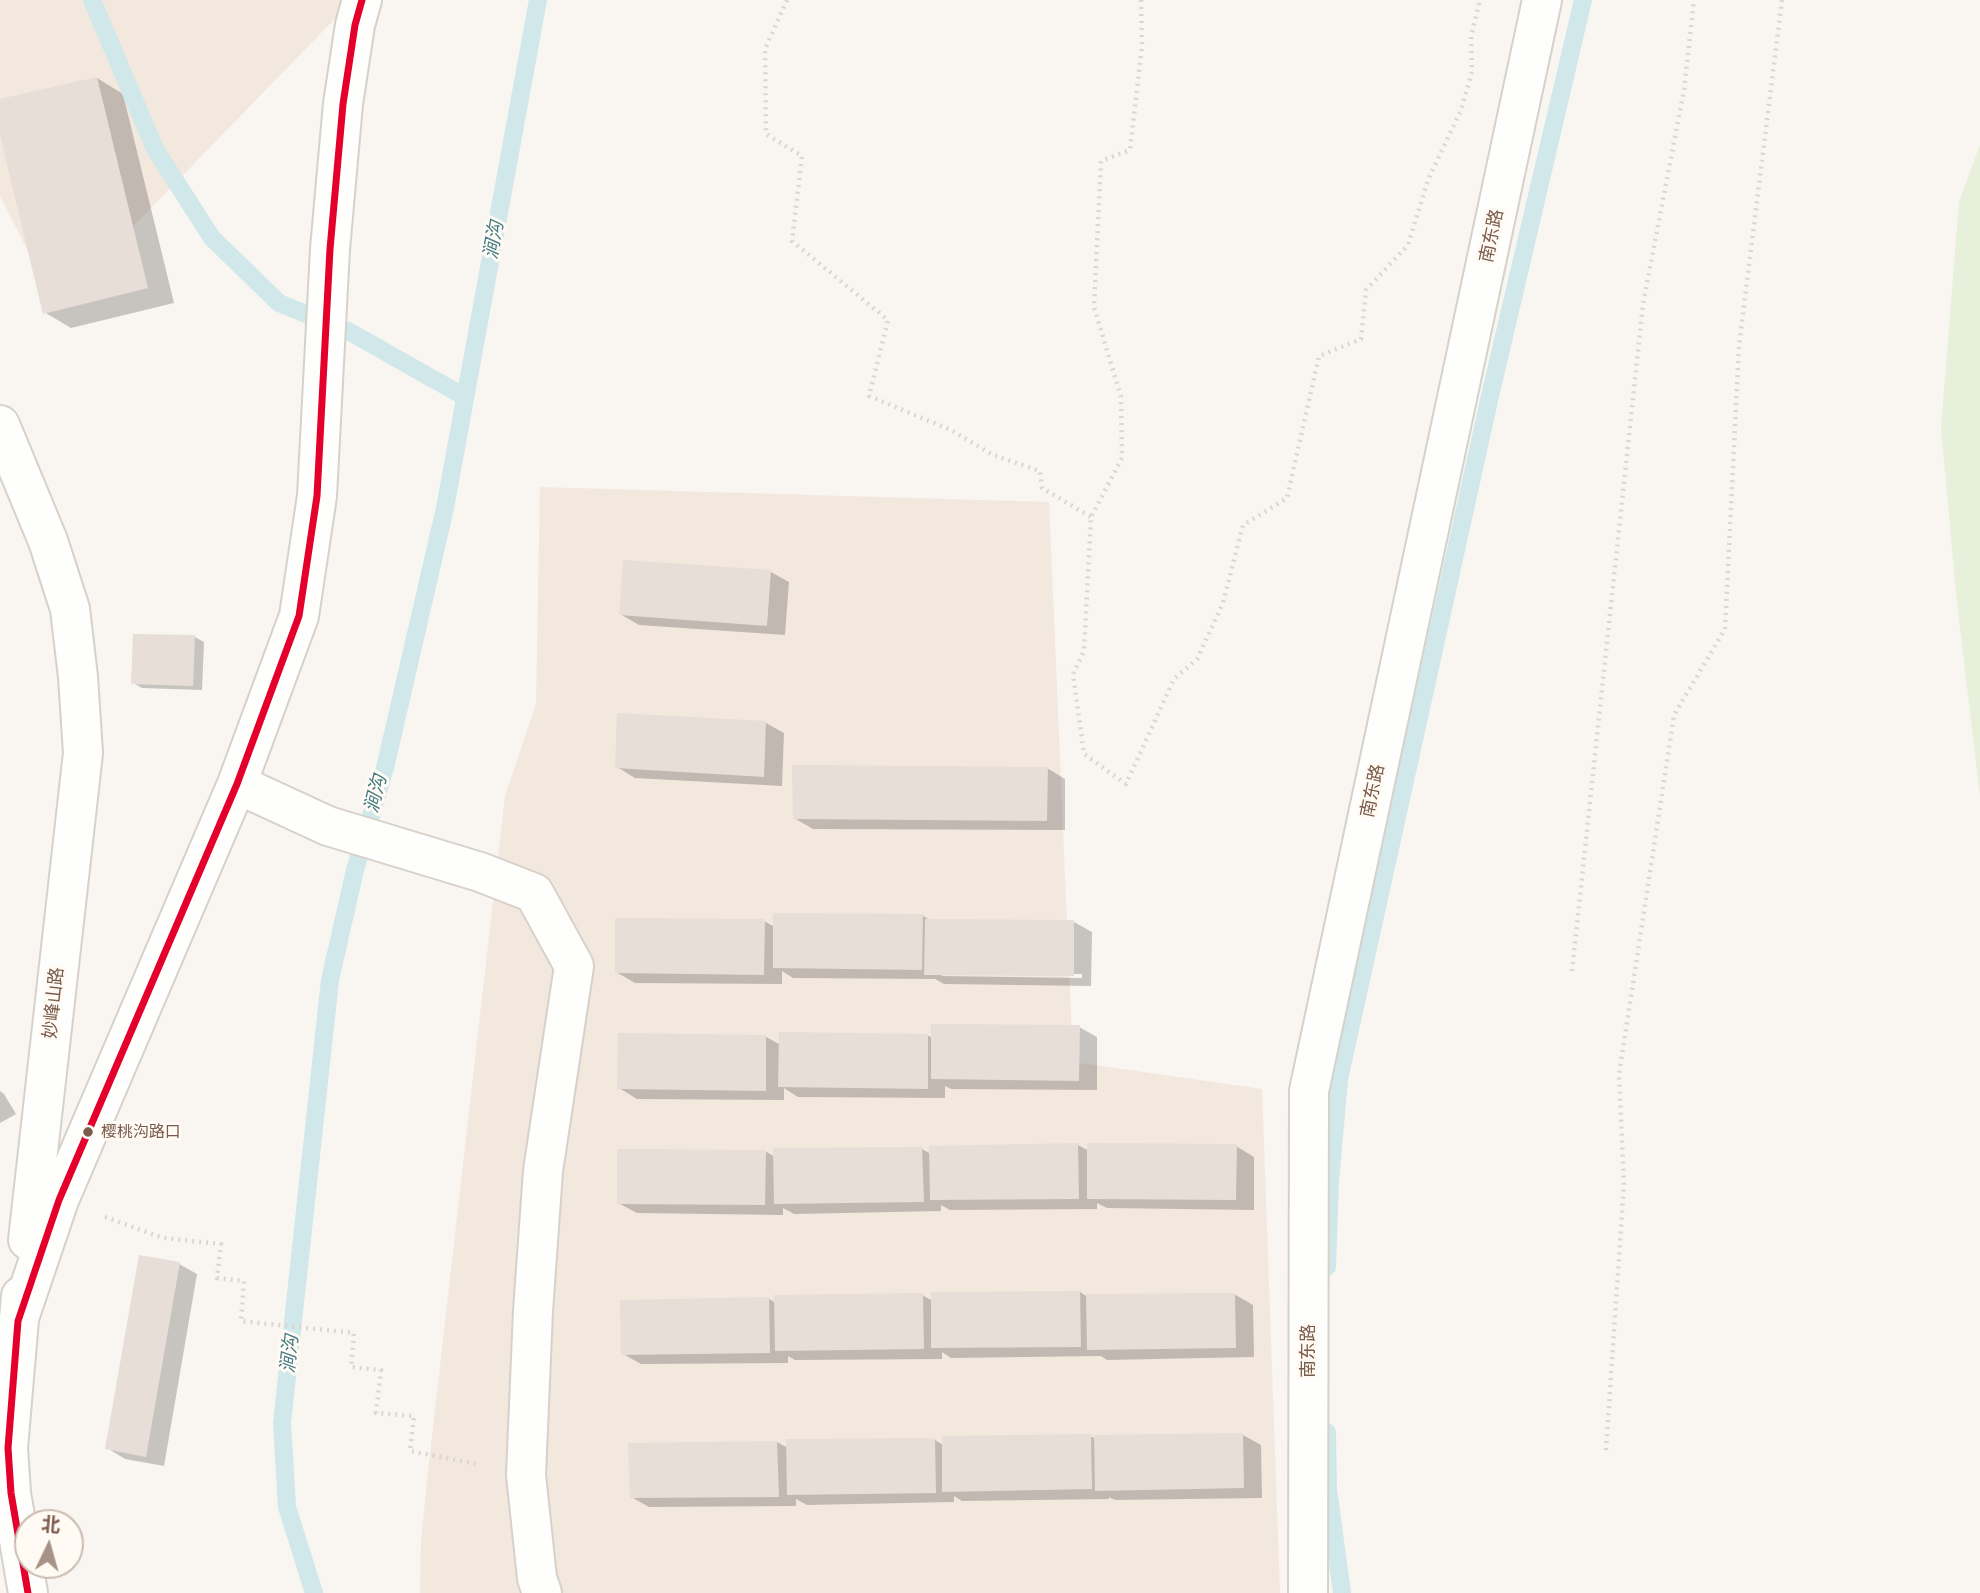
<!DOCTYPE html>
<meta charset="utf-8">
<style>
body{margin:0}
#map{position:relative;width:1980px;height:1593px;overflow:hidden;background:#f9f5f0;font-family:"Work Sans","Noto Sans SC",sans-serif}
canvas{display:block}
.north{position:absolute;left:14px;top:1509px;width:70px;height:70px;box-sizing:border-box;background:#fffaf3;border:2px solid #cabbb1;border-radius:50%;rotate:5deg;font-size:19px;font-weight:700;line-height:28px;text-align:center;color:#7a5c4d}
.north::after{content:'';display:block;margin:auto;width:24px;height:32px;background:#a69286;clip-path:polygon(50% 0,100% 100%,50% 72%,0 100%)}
</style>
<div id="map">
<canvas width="1980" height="1593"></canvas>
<div class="north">北</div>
</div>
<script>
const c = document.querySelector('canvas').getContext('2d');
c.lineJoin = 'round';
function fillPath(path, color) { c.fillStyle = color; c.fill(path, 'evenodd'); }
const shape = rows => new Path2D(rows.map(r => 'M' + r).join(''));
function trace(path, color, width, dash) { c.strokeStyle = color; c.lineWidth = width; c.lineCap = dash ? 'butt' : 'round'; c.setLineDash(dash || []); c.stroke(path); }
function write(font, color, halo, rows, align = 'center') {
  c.font = font + ' "Work Sans","Noto Sans SC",sans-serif'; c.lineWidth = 6; c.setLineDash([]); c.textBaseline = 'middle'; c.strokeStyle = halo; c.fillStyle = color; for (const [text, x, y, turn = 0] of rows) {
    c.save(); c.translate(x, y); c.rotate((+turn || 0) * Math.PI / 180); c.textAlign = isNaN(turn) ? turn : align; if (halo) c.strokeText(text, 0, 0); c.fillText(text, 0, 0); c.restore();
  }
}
const residential = shape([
 [0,0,353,0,56,306,0,196],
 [540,487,1049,502,1073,1062,1262,1089,1280,1593,420,1593,421,1539,430,1454,505,796,536,704]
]);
const green = shape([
 [1980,145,1980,796,1957,603,1941,428,1959,202]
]);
const shadow = shape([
 [97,78,123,94,174,303,71,328,44,312,0,128,0,101],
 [624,562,771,572,789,582,785,635,639,625,620,614],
 [195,637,204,642,202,690,142,688,133,683],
 [766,723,784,733,782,786,635,778,617,767],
 [1047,768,1065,779,1065,830,813,829,794,818],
 [922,915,931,921,1074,922,1092,932,1091,986,944,984,935,979,793,978,782,971,782,984,635,983,616,972,764,921,775,927],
 [942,973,1082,974,1082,978,942,976],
 [1079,1027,1097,1037,1097,1090,951,1089,945,1086,945,1098,798,1097,784,1088,784,1100,637,1099,619,1088,766,1037,781,1045,927,1035,933,1038],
 [0,1091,4,1094,16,1114,0,1123],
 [1078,1145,1089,1151,1236,1146,1254,1157,1254,1210,1107,1208,1097,1203,1097,1209,950,1210,941,1205,941,1211,794,1214,783,1208,783,1215,637,1213,618,1203,765,1151,775,1157,922,1149,931,1154],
 [179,1264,197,1274,164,1466,125,1459,107,1448],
 [1080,1292,1086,1296,1234,1294,1253,1305,1254,1357,1107,1360,1101,1356,951,1358,942,1352,942,1359,795,1360,788,1356,788,1363,641,1364,623,1354,769,1299,776,1303,922,1295,933,1301],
 [1243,1435,1261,1445,1262,1498,1115,1500,1109,1497,1109,1499,962,1501,954,1496,954,1502,807,1505,796,1499,796,1506,649,1507,631,1497,777,1442,788,1448,935,1440,943,1445,1090,1436,1096,1439]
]);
const stream = shape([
 [92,0,155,149,212,238,279,303,350,332,465,397],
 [1327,1267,1330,1182,1339,1079,1490,396,1583,0],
 [1327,1432,1328,1489,1342,1593],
 [314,1593,287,1507,282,1423,330,980,355,870,385,768,445,508,538,0]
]);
const building = shape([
 [97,77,148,288,43,314,0,135,0,99],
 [623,560,771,570,767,626,619,615],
 [133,634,195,635,193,686,131,684],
 [617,713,766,721,764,777,615,768],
 [792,765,1048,767,1047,821,793,819],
 [773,913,923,914,922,970,773,968],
 [615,918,765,919,764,975,615,973],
 [925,919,1074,920,1074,976,924,975],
 [931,1024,1080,1025,1079,1081,931,1079],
 [779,1032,928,1034,928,1089,778,1087],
 [618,1033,766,1035,766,1091,617,1089],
 [1078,1143,1079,1199,930,1200,929,1146],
 [1087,1143,1237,1144,1236,1200,1087,1199],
 [922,1147,924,1202,774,1204,773,1148],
 [617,1149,766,1150,765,1205,617,1204],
 [139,1255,180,1262,146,1457,105,1449],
 [1080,1291,1081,1347,931,1348,931,1292],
 [923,1293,924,1349,775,1351,774,1295],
 [1235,1293,1236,1348,1087,1350,1086,1294],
 [769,1297,770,1353,621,1355,620,1300],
 [1243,1433,1244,1488,1095,1491,1094,1435],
 [1091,1434,1092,1489,942,1492,942,1436],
 [935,1438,936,1493,787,1495,786,1439],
 [777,1441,779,1497,630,1498,628,1443]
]);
const path = shape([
 [787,0,765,49,766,134,802,156,792,241,888,320,869,396,951,430,993,455,1040,471,1042,488,1091,517],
 [1141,0,1142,46,1130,150,1101,161,1094,307,1121,397,1122,458,1091,517,1084,651,1073,674,1084,754,1126,784,1174,679,1197,659,1223,603,1243,525,1287,498,1319,356,1361,339,1366,290,1408,245,1428,180,1461,110,1472,72,1471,36,1480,0],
 [1572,971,1643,304,1684,90,1694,0],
 [105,1217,163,1238,221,1244,217,1278,244,1281,241,1321,354,1333,351,1367,381,1370,376,1413,414,1416,410,1451,477,1464],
 [1606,1450,1624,1184,1619,1075,1674,715,1725,629,1739,346,1782,0]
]);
const minor = shape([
 [0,425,48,541,70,609,78,677,83,753,28,1240],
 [237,784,328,826,480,872,534,893,574,966,543,1171,533,1311,526,1475,537,1578,542,1593],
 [21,1296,8,1448,11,1493,28,1593],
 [18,1321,59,1200,237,784,299,616,317,496,330,249,343,104,355,25,362,0],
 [1308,1593,1309,1091,1542,0]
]);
const bus1 = shape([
 [28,1593,11,1493,8,1448,18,1321,59,1200,237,784,299,616,317,496,330,249,343,104,355,25,362,0]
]);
const markers = [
 [88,1132,6,"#7a5c4d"]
];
const busNames = [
 ["樱桃沟路口",101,1132]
];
const streetNames = [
 ["南东路",1492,236,-78],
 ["南东路",1373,791,-78],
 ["妙峰山路",54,1003,-84],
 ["南东路",1309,1351,-90]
];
const waterNames = [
 ["涧沟",494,240,-80],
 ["涧沟",376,794,-76],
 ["涧沟",290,1354,-84]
];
fillPath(residential, '#f2e8de');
fillPath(green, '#e7f0db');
fillPath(shadow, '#0003');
trace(stream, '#d0e8ea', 18);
fillPath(building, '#e6ded7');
trace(minor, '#d7d1cb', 42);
trace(path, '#dcd5d0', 4.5, [2, 5]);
trace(minor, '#fefefd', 38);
trace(bus1, '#e4002b', 7);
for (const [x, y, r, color] of markers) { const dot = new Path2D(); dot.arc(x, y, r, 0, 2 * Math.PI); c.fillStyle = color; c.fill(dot); trace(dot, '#fffaf3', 2.5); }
write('16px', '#7a5c4d', '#fffaf3', busNames, 'left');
write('18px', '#7a5c4d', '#fffaf3', streetNames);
write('italic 19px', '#437c86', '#fffaf3', waterNames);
</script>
